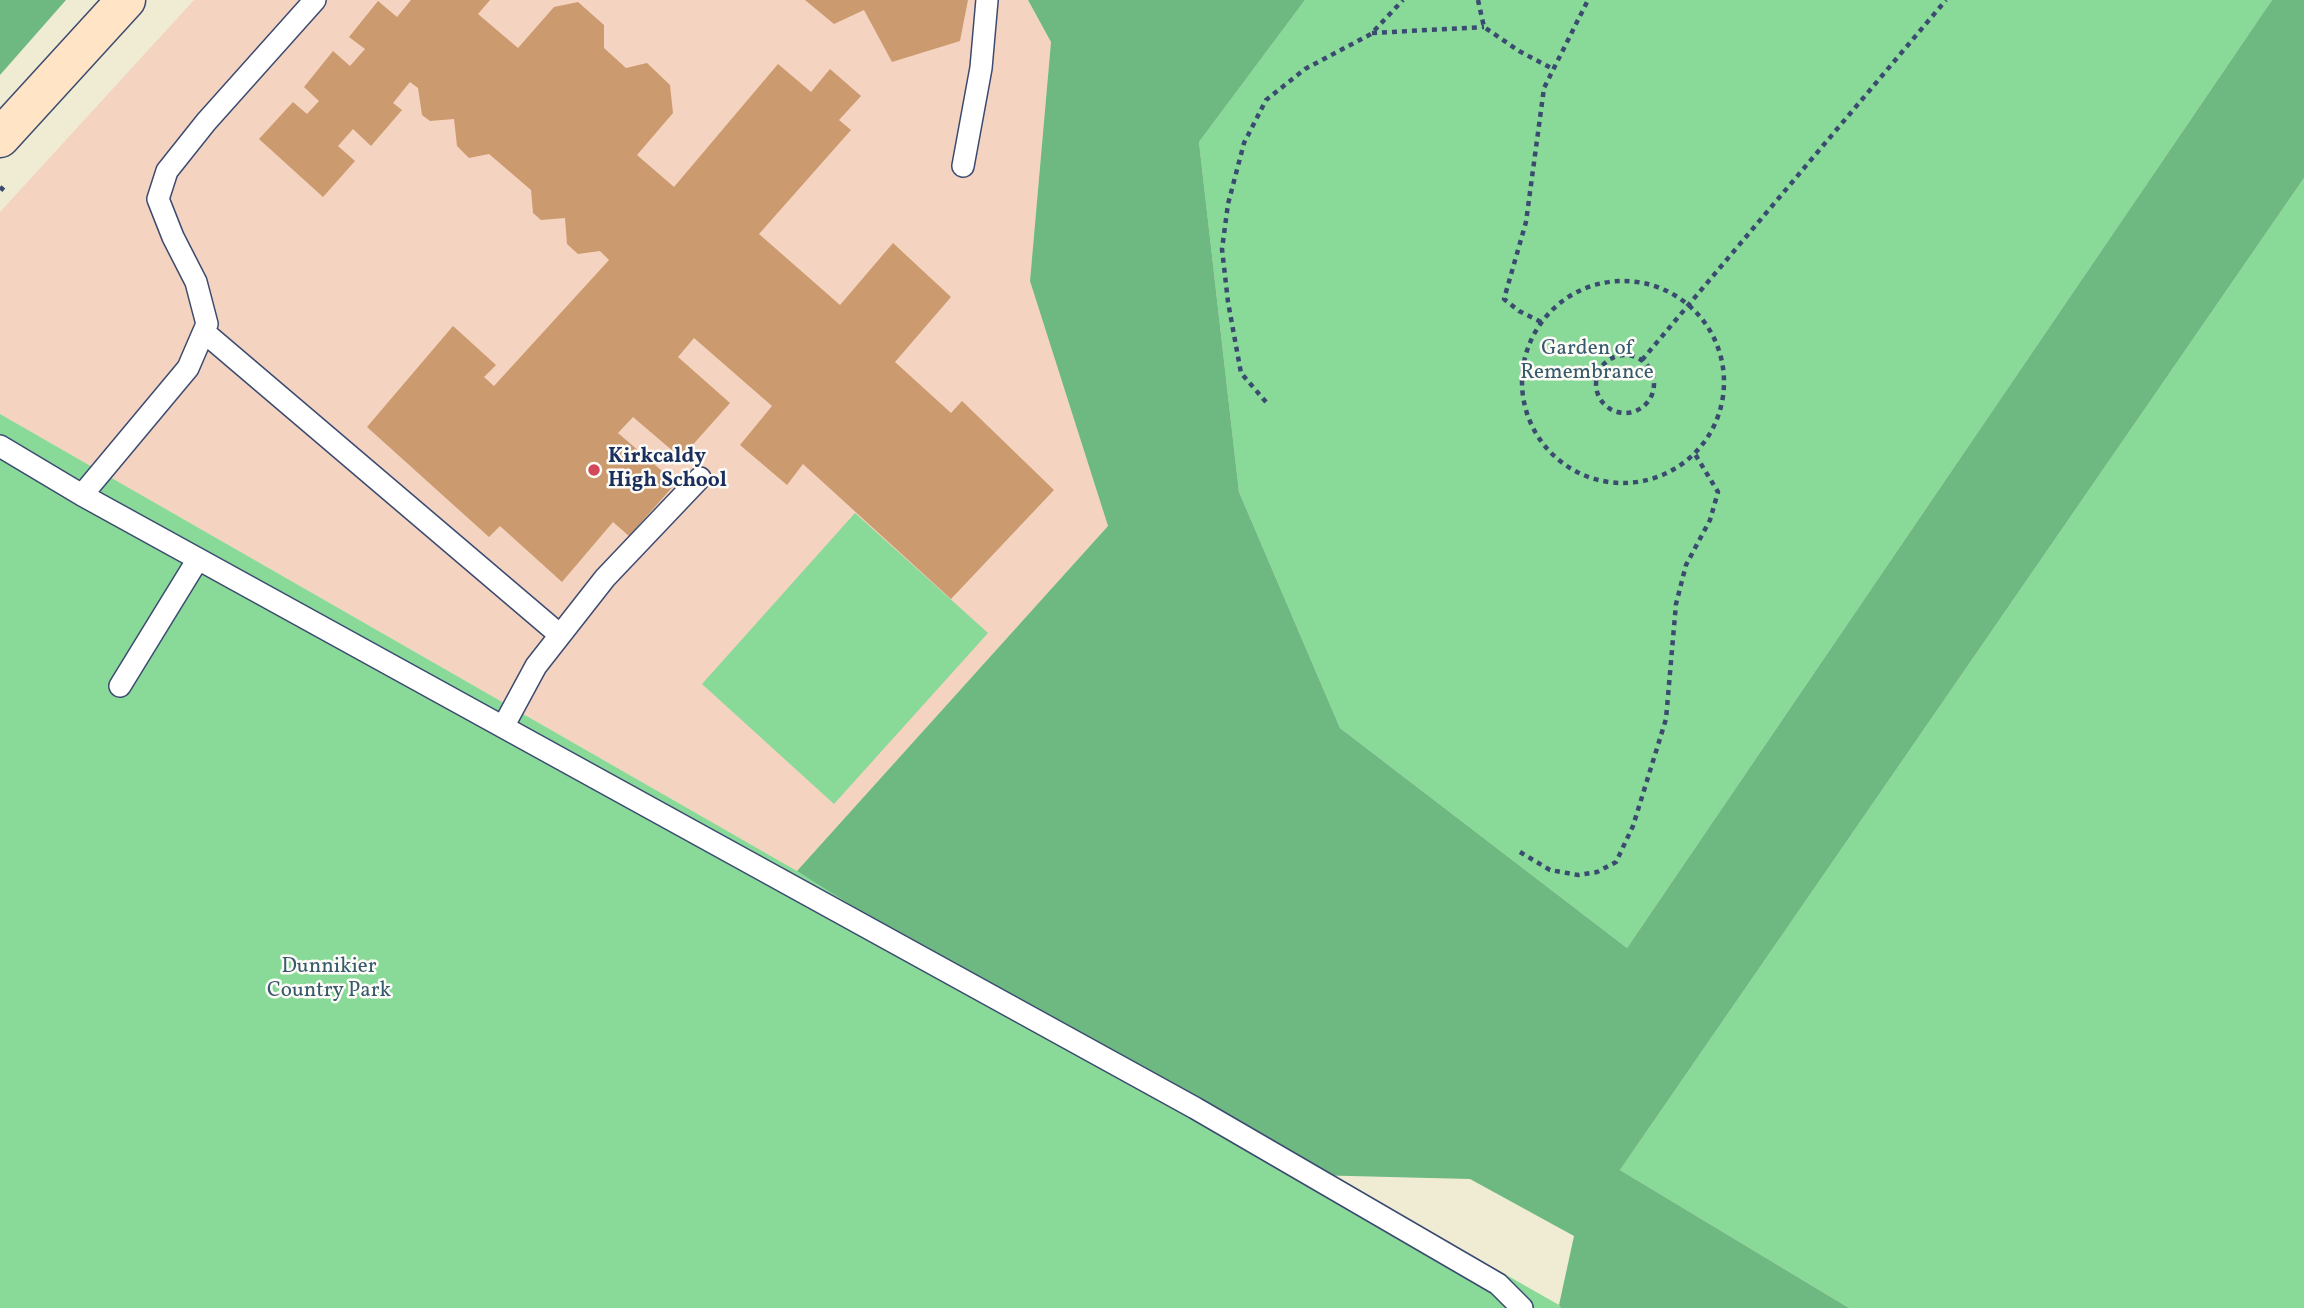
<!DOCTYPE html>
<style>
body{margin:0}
canvas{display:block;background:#f0ebd3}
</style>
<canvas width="2304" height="1308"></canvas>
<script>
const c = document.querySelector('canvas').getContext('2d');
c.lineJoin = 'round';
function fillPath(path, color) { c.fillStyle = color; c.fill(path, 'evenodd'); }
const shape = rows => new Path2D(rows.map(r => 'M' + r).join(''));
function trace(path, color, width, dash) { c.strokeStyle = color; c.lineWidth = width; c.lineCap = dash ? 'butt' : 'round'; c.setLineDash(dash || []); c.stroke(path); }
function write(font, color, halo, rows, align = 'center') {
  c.font = font + ' Vollkorn,serif'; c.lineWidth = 5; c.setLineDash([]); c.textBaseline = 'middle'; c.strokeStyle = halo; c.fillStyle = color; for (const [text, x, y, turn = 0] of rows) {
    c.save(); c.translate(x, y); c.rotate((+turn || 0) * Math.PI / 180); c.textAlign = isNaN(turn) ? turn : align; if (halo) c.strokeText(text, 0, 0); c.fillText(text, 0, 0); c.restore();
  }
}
const built = shape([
 [194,0,1028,0,1051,42,1030,281,1108,526,797,871,0,414,0,212]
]);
const green = shape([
 [1305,0,2272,0,1627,948,1340,728,1239,492,1199,142],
 [2304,178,2304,1308,1849,1308,1620,1170],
 [0,414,797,871,1559,1305,1561,1308,0,1308],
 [855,513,988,633,834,804,702,684]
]);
const forest = shape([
 [0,0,66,0,0,75],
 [1028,0,1305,0,1199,142,1239,492,1340,728,1627,948,2272,0,2304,0,2304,178,1620,1170,1849,1308,1561,1308,1559,1305,1574,1236,1470,1179,1310,1175,1021,1012,797,871,1108,526,1030,281,1051,42]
]);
const building = shape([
 [411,0,490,0,478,14,518,48,554,7,578,2,604,25,604,48,626,68,647,63,670,85,673,113,637,155,674,187,778,64,811,92,830,69,861,96,839,120,851,130,759,234,840,305,893,243,951,297,895,362,951,413,962,401,1054,490,951,599,803,464,787,485,740,445,772,406,694,338,678,357,730,403,681,458,633,417,618,433,676,483,629,536,613,522,562,582,500,526,489,537,367,427,453,326,496,365,484,377,494,386,609,260,600,251,578,254,567,244,565,218,541,220,533,213,531,190,489,154,469,158,457,146,454,119,430,121,422,115,418,88,410,82,393,103,402,110,371,146,353,129,338,146,355,161,323,197,259,139,293,102,307,114,319,101,304,87,333,51,350,66,365,49,349,37,378,1,397,17],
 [805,0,968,0,960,41,892,62,864,10,834,24]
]);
const path = shape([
 [1478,0,1484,27,1519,51,1553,69],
 [1372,33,1484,27],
 [0,187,6,192],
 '1522 382a101 101 0 1 1 202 0a101 101 0 1 1-202 0Z',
 [1541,322,1519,311,1504,299,1526,222,1544,88,1588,0],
 '1596 384a29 29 0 1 1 58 0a29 29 0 1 1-58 0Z',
 [1642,360,1946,0],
 [1266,402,1241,373,1228,302,1222,249,1228,204,1244,143,1266,100,1305,69,1371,34,1403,0],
 [1520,852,1550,870,1578,875,1597,872,1616,862,1633,826,1666,719,1676,604,1686,565,1710,520,1718,492,1695,454]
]);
const lane = shape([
 [963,166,981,68,987,0],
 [204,332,560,635],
 [0,446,82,495,1195,1108,1498,1284,1522,1308],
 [82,495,188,368,207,324,196,282,173,237,158,199,167,171,206,122,315,0],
 [120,686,198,559],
 [503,727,536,666,605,578,700,478]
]);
const secondary = shape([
 [0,138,126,0]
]);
const markers = [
 [594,470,7,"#d1495b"]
];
const parkNames = [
 ["Garden of",1587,350],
 ["Remembrance",1587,374],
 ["Dunnikier",329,968],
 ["Country Park",329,992]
];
const poiNames = [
 ["Kirkcaldy",608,458],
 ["High School",608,482]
];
fillPath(built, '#f5d3c1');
fillPath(green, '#89d999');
fillPath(forest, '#6eb981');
fillPath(building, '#cb9b6f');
trace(lane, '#3b4b70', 24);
trace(secondary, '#3b4b70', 41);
trace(path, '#3b4b70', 4.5, [5, 5]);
trace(lane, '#fff', 21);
trace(secondary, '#ffe4c6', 38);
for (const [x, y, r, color] of markers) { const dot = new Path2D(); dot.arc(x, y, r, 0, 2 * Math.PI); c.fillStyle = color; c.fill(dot); trace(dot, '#fdfcf7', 2.5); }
write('21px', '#365a6d', '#fdfcf7', parkNames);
write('bold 21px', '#1b2f5e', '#fdfcf7', poiNames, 'left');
</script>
